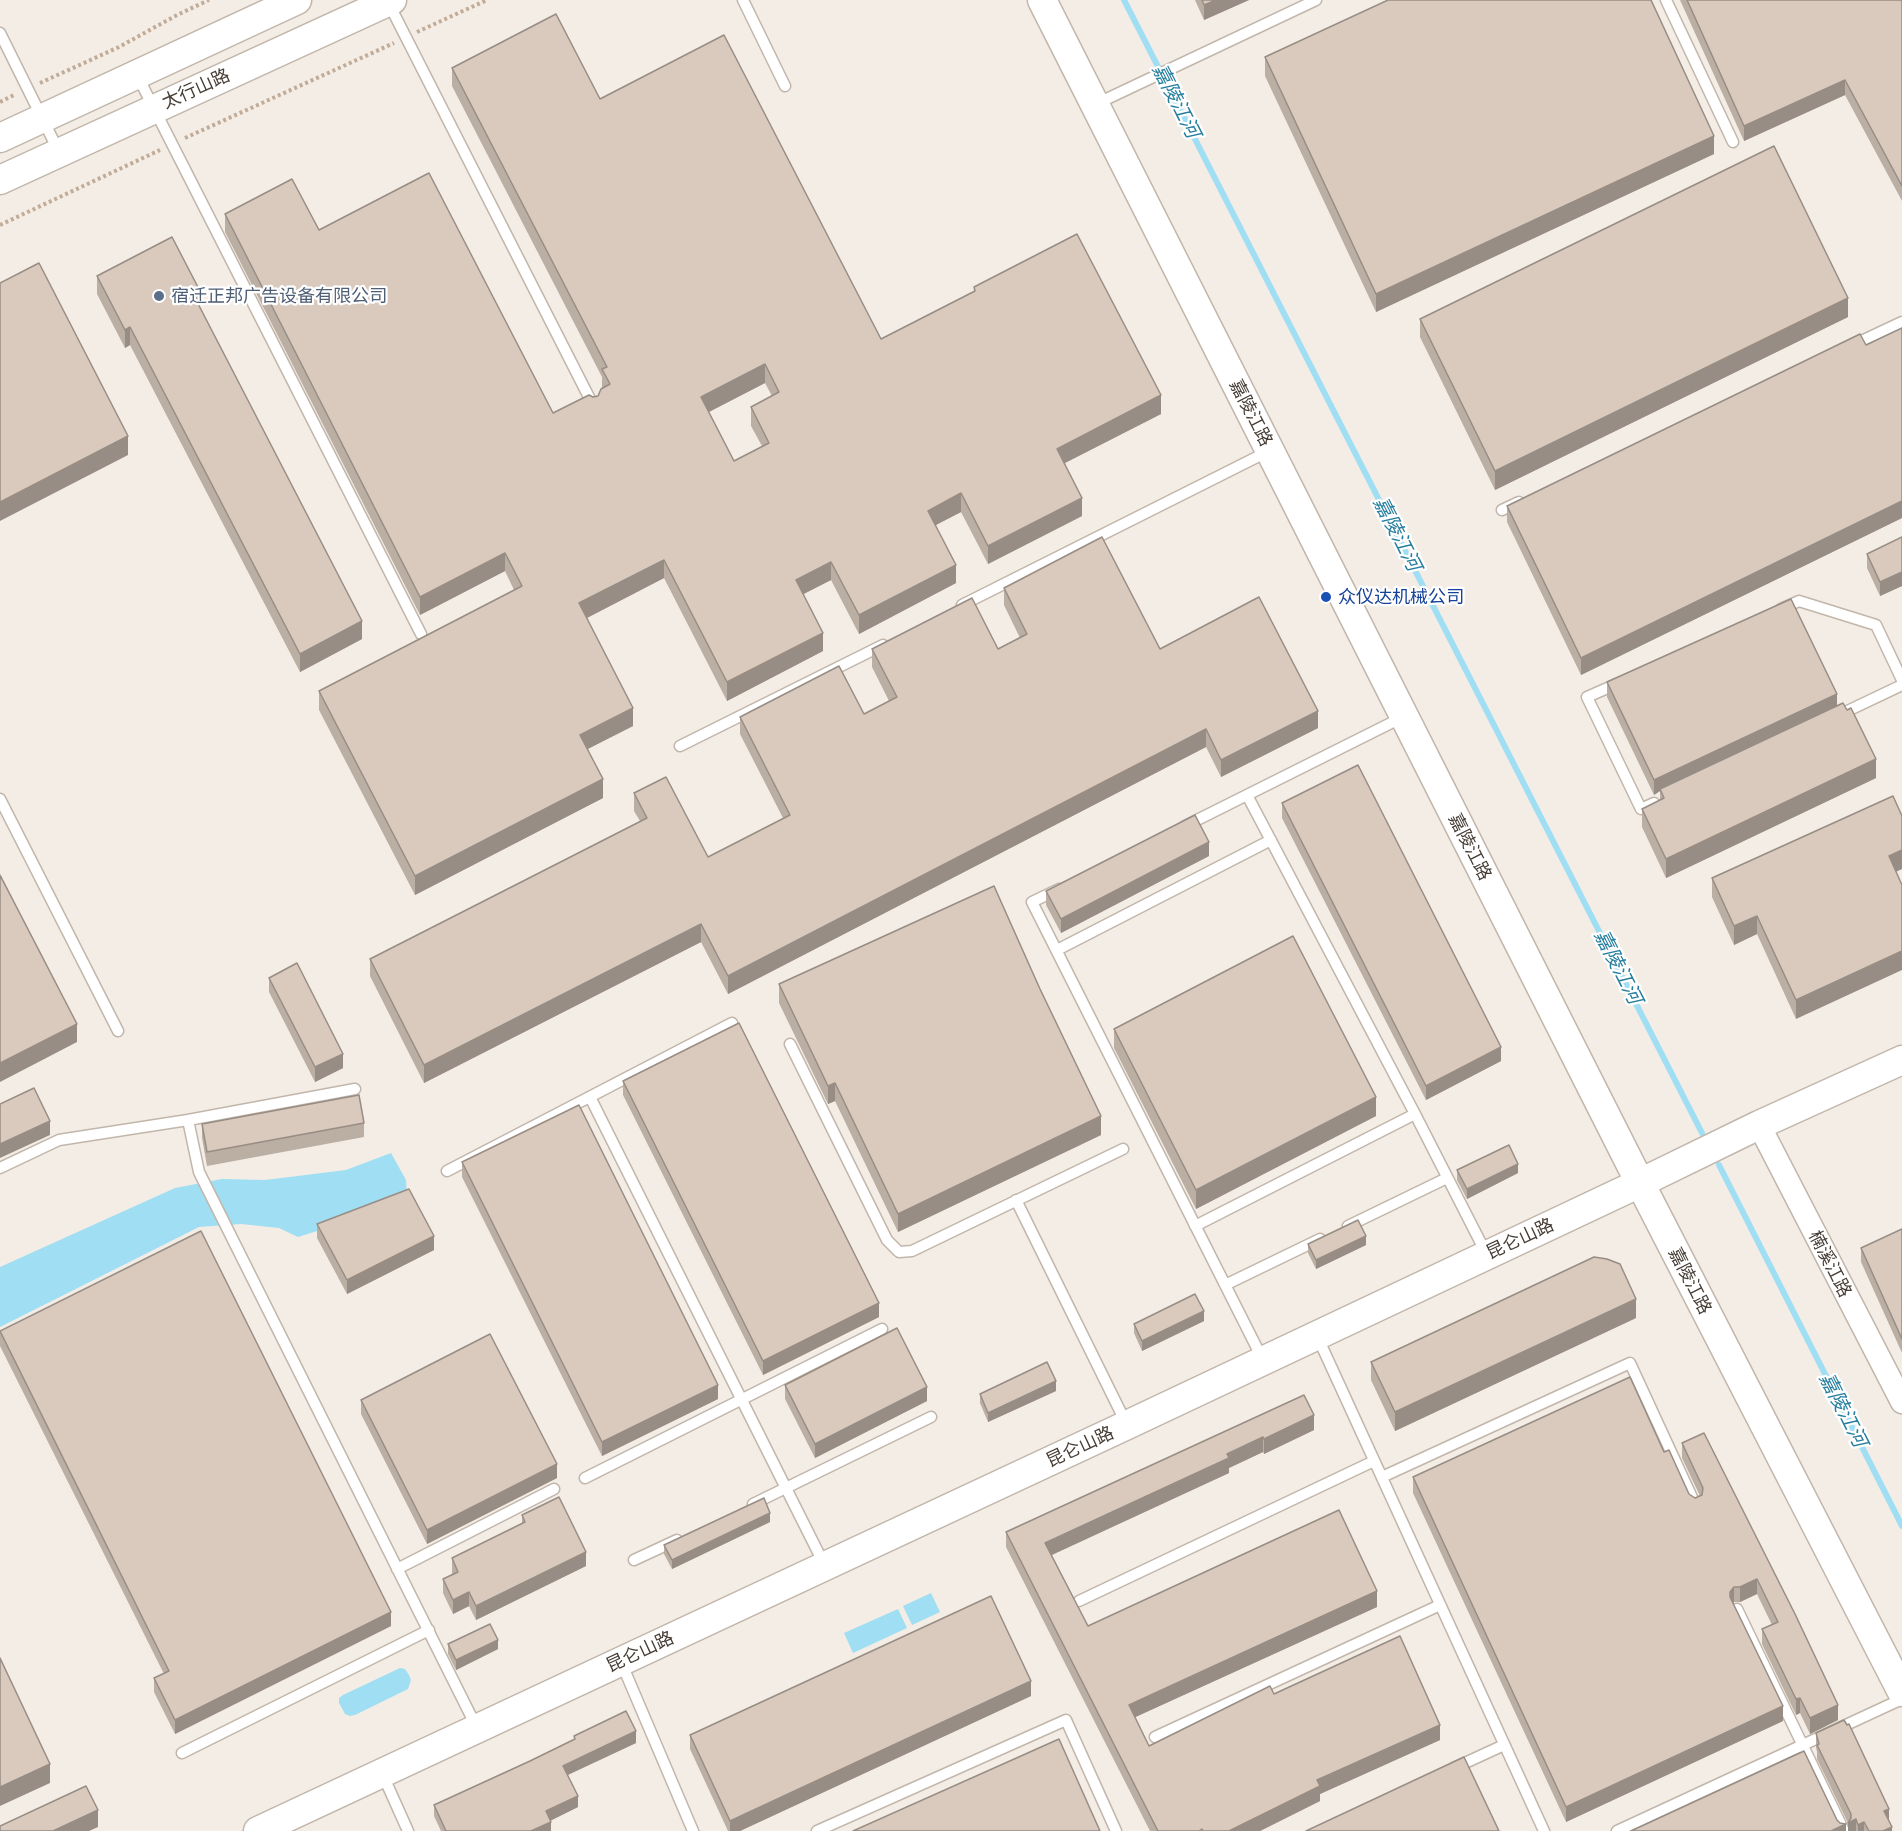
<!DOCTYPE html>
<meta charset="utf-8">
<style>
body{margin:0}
canvas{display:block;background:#f3ede5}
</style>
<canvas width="1902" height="1831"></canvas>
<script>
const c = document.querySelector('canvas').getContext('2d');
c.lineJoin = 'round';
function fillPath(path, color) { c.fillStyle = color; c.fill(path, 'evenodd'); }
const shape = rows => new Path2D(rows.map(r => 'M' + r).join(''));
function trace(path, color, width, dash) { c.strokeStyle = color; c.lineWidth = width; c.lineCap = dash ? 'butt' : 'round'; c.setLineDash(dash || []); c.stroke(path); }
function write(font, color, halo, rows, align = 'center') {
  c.font = font + ' "Asap Condensed","Noto Sans SC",sans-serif'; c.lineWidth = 4.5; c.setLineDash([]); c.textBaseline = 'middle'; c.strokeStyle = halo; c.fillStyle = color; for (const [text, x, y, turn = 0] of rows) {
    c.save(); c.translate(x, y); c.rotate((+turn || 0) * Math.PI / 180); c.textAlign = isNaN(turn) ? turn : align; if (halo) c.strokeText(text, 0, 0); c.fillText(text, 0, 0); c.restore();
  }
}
const water = shape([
 [391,1153,406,1180,407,1196,396,1206,298,1237,279,1228,241,1224,199,1227,0,1327,0,1267,175,1188,222,1179,265,1180,346,1170],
 [931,1593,940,1612,912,1625,903,1606],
 [898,1609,907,1628,853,1653,844,1633],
 [400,1668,405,1669,409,1675,411,1680,408,1689,355,1715,350,1716,345,1714,339,1703,339,1698,343,1695]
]);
const stream = shape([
 [1124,0,1702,1133],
 [1719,1165,1902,1526]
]);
const path = shape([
 [417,32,487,0],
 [40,83,119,47,177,15,209,0],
 [0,102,14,95],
 [185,138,394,43],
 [0,225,160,150]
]);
const service = shape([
 [743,0,785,86],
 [1666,0,1733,142],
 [389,4,594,407],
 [0,33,59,152],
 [137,75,421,634],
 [1096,104,1316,0],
 [1851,346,1902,322],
 [1502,510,1519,502],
 [962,605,1269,451],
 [1781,609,1799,601,1876,625,1902,680],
 [1619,683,1587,697,1641,809,1654,803],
 [1839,715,1902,685],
 [680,746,883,645],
 [1247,795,1403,717],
 [0,799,118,1031],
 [1185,826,1247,795,1415,1114,1487,1255],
 [1059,889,1032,902,1263,1360],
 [1057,950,1271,840],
 [790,1044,887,1240,899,1252,912,1251,1123,1149],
 [355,1089,188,1120,199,1172,477,1728],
 [590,1097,825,1566],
 [0,1168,59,1140,188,1120],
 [447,1171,732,1023],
 [1016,1200,1127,1425],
 [1195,1226,1415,1114],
 [1348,1226,1447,1178],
 [1225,1285,1320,1239],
 [1318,1338,1544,1831],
 [1382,1477,1630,1363,1696,1506],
 [585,1478,882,1329],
 [753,1504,931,1417],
 [634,1560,677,1540],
 [397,1569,554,1489],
 [1079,1601,1374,1461],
 [1737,1609,1844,1831],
 [621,1662,693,1831],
 [1155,1737,1440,1605],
 [182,1753,429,1630],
 [1454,1768,1504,1745],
 [382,1773,408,1831],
 [817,1831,1066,1720,1116,1831],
 [1617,1831,1902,1699]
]);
const minor = shape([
 [1759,1125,1902,1402]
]);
const tertiary = shape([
 [1042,0,1640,1183,1902,1692],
 [0,138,297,0],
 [0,180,392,0],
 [258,1831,1127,1425,1640,1183,1759,1125,1902,1060]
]);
const wall = shape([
 [1195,0,1249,0,1204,20],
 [1680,0,1902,0,1902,201,1845,95,1744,141],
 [1265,57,1714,154,1376,312,1265,76],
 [452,68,600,99,881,339,974,291,974,287,1161,414,1065,463,1082,516,988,564,961,512,936,525,956,583,859,634,831,580,803,594,823,651,727,701,664,578,587,618,633,726,587,749,603,798,415,895,319,710,319,691,514,590,505,571,420,615,225,232,225,214,319,230,553,413,593,397,598,396,602,388,602,377,452,86],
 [765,383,772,396,751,407,751,426,762,446,734,461,709,412],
 [97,276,200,308,362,639,300,672,130,345,125,348,97,294],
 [1848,317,1495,490,1420,337,1420,319],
 [1902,328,1902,518,1581,675,1507,522,1507,506,1866,345],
 [1902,537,1902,586,1880,596,1867,568,1867,554],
 [1004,588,1160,649,1318,728,1221,777,1206,747,728,994,701,942,424,1083,370,976,370,959,640,821,634,811,634,793,708,857,783,818,740,734,740,717,864,714,889,701,872,667,872,649,998,649,1020,638,1004,605],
 [1607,682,1837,706,1876,778,1666,878,1642,827,1642,809,1660,800,1660,791,1654,795,1607,697],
 [1282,803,1501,1061,1426,1100,1282,818],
 [1209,856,1061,933,1046,905,1046,891],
 [1902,869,1896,871,1796,1019,1757,934,1734,945,1712,897,1712,878],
 [269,978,343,1068,315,1082,269,992],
 [779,984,1101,1135,898,1232,835,1101,828,1104,779,1003],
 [1114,1029,1376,1116,1196,1209,1114,1048],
 [623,1081,879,1317,763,1375,623,1095],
 [364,1123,364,1137,207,1166,202,1138,202,1124],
 [462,1162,718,1399,602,1456,462,1177],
 [1457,1170,1518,1173,1467,1199,1457,1180],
 [317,1224,434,1250,347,1294,317,1238],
 [1902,1229,1902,1353,1861,1262,1861,1248],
 [1308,1244,1366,1245,1316,1269,1308,1253],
 [1636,1318,1395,1431,1371,1380,1371,1362],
 [1204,1321,1142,1351,1134,1333,1134,1324],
 [0,1331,391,1626,175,1734,154,1692,154,1678,164,1674,0,1346],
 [785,1385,927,1401,815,1458,785,1399],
 [1056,1391,988,1422,980,1403,980,1394],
 [1304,1395,1314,1430,1264,1454,1263,1452,1229,1468,1229,1473,1052,1555,1088,1626,1377,1607,1135,1717,1149,1746,1274,1694,1440,1740,1320,1794,1320,1801,1260,1831,1150,1831,1006,1547,1006,1532],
 [361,1400,557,1478,427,1544,361,1414],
 [1682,1443,1838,1720,1810,1734,1800,1713,1796,1715,1762,1644,1762,1629,1772,1625,1757,1594,1740,1602,1734,1602,1733,1603,1783,1721,1566,1822,1413,1493,1413,1477,1664,1452,1689,1494,1695,1498,1700,1496,1682,1458],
 [522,1515,586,1566,476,1620,469,1606,453,1614,443,1593,443,1579,452,1574,452,1558,522,1524],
 [770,1522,672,1569,664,1554,664,1545],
 [448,1644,498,1649,456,1670,448,1654],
 [1031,1696,740,1831,728,1831,690,1749,690,1735],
 [1816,1733,1889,1821,1892,1831,1848,1831,1848,1823,1817,1759,1817,1752,1816,1747],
 [574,1736,636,1743,568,1775,578,1807,551,1820,551,1831,441,1831,434,1816,434,1805,530,1761,574,1739]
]);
const shadedWall = shape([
 [1216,0,1249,0,1204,20,1204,5],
 [1845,80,1845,95,1744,141,1744,126],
 [1714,136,1714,154,1376,312,1376,294],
 [200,291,200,309,193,294],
 [1848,298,1848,317,1495,490,1495,471],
 [130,327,130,345,125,348,125,330],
 [765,364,765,383,701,416,701,397],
 [1161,395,1161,414,1057,467,1057,449],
 [128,436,128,455,0,521,0,502],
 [961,493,961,512,928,529,928,511],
 [1082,498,1082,516,988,564,988,546],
 [1902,501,1902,518,1581,675,1581,658],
 [505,553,505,571,420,615,420,597],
 [664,560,664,578,579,622,579,603],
 [831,562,831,580,796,598,796,580],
 [956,565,956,583,859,634,859,615],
 [1902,572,1902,586,1880,596,1880,582],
 [362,621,362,639,300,672,300,654],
 [823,633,823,651,727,701,727,682],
 [1837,694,1837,708,1660,789,1660,791,1654,795,1654,780],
 [633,708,633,726,580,753,580,735],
 [1318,711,1318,728,1221,777,1221,760],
 [1206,729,1206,747,728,994,728,976],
 [1876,759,1876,778,1666,878,1666,859],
 [603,779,603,798,415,895,415,876],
 [1209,842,1209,856,1061,933,1061,919],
 [1902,850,1902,869,1889,875,1889,856],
 [1757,916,1757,934,1734,945,1734,926],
 [701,924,701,942,424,1083,424,1065],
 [1902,951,1902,970,1796,1019,1796,1000],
 [77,1024,77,1042,0,1082,0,1063],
 [1501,1047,1501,1061,1426,1100,1426,1086],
 [343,1054,343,1068,315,1082,315,1067],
 [835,1083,835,1101,828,1104,828,1086],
 [1376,1097,1376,1116,1196,1209,1196,1190],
 [1101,1116,1101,1135,898,1232,898,1214],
 [50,1121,50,1135,0,1158,0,1144],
 [1518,1164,1518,1173,1467,1199,1467,1189],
 [434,1236,434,1250,347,1294,347,1280],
 [1366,1236,1366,1245,1316,1269,1316,1260],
 [1636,1299,1636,1318,1395,1431,1395,1412],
 [879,1303,879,1317,763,1375,763,1361],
 [1204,1311,1204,1321,1142,1351,1142,1341],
 [1056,1381,1056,1391,988,1422,988,1413],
 [718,1385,718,1399,602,1456,602,1442],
 [927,1387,927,1401,815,1458,815,1444],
 [1314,1415,1314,1430,1264,1454,1264,1439],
 [1263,1437,1263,1452,1229,1468,1229,1473,1045,1558,1045,1543],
 [557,1464,557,1478,427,1544,427,1530],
 [770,1513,770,1522,672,1569,672,1560],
 [586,1552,586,1566,476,1620,476,1606],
 [1757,1579,1757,1594,1740,1602,1740,1587],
 [1734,1587,1734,1602,1730,1607,1730,1592],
 [1377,1591,1377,1607,1129,1720,1129,1705],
 [469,1592,469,1606,453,1614,453,1600],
 [391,1612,391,1626,175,1734,175,1720],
 [498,1640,498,1649,456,1670,456,1660],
 [1031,1681,1031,1696,740,1831,730,1831,730,1821],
 [1800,1698,1800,1713,1796,1715,1796,1699],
 [1838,1705,1838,1720,1810,1734,1810,1718],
 [1783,1706,1783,1721,1566,1822,1566,1807],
 [1440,1725,1440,1740,1320,1794,1320,1801,1260,1831,1229,1831,1317,1780],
 [636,1731,636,1743,563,1777,563,1766],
 [50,1764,50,1783,0,1806,0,1787],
 [578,1796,578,1807,546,1823,546,1811],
 [1889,1809,1889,1823,1884,1811],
 [98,1810,98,1827,89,1831,53,1831],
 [1856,1819,1856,1831,1848,1831,1848,1823],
 [551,1822,551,1831,531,1831],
 [1864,1822,1864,1831,1858,1831,1858,1825],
 [1846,1824,1846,1831,1831,1831],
 [1892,1827,1892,1831,1883,1831]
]);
const building = shape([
 [1202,0,1216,0,1204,5,1202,0],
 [1388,0,1651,0,1714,136,1376,294,1265,57,1388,0],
 [1687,0,1902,0,1902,186,1845,80,1744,126,1687,0],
 [556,14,600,99,724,35,881,339,975,291,974,287,1077,234,1161,395,1057,449,1082,498,988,546,961,493,928,511,956,565,859,615,831,562,796,580,823,633,727,682,664,560,579,603,633,708,580,735,603,779,415,876,319,691,522,586,505,553,420,597,225,214,292,179,319,230,429,173,553,413,589,395,593,397,598,396,601,389,610,384,602,369,607,367,452,68,556,14],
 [765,364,779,392,751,407,769,443,734,461,701,397,765,364],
 [1774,146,1848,298,1495,471,1420,319,1774,146],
 [172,237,200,291,193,294,362,621,300,654,130,327,125,330,97,276,172,237],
 [39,263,128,436,0,502,0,283,39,263],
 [1902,328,1902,501,1581,658,1507,506,1860,334,1866,345,1902,328],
 [1102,537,1160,649,1259,597,1318,711,1221,760,1206,729,728,976,701,924,424,1065,370,959,647,818,634,793,666,777,708,857,790,815,740,717,839,666,864,714,897,697,872,649,972,598,998,649,1027,634,1004,588,1102,537],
 [1902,537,1902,572,1880,582,1867,554,1902,537],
 [1791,599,1837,694,1654,780,1607,682,1791,599],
 [1843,703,1847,710,1851,708,1876,759,1666,859,1642,809,1664,798,1660,789,1843,703],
 [1358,765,1501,1047,1426,1086,1282,803,1358,765],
 [1893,796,1902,816,1902,850,1889,856,1902,885,1902,951,1796,1000,1757,916,1734,926,1712,878,1893,796],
 [1195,815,1209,842,1061,919,1046,891,1195,815],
 [0,875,77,1024,0,1063,0,875],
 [994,886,1040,989,1101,1116,898,1214,835,1083,828,1086,779,984,994,886],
 [1293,936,1376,1097,1196,1190,1114,1029,1293,936],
 [297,963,343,1054,315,1067,269,978,297,963],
 [739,1023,879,1303,763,1361,623,1081,739,1023],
 [34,1088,50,1121,0,1144,0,1104,34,1088],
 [359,1095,364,1123,207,1152,202,1124,359,1095],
 [579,1105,718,1385,602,1442,462,1162,579,1105],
 [1509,1145,1518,1164,1467,1189,1457,1170,1509,1145],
 [409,1189,434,1236,347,1280,317,1224,409,1189],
 [1358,1220,1366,1236,1316,1260,1308,1244,1358,1220],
 [1902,1229,1902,1339,1861,1248,1902,1229],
 [201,1231,391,1612,175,1720,154,1678,169,1671,0,1331,201,1231],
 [1594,1257,1607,1259,1620,1264,1636,1299,1395,1412,1371,1362,1594,1257],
 [1195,1294,1204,1311,1142,1341,1134,1324,1195,1294],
 [897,1328,927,1387,815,1444,785,1385,897,1328],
 [490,1334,557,1464,427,1530,361,1400,490,1334],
 [1047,1362,1056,1381,988,1413,980,1394,1047,1362],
 [1630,1377,1664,1452,1669,1450,1689,1494,1695,1498,1702,1495,1703,1488,1682,1443,1704,1433,1795,1614,1838,1705,1810,1718,1800,1698,1796,1699,1762,1629,1778,1622,1757,1579,1740,1587,1734,1587,1730,1592,1730,1597,1783,1706,1566,1807,1413,1477,1630,1377],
 [1304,1395,1314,1415,1264,1439,1263,1437,1227,1454,1229,1458,1045,1543,1088,1626,1339,1510,1377,1591,1129,1705,1149,1746,1270,1686,1274,1694,1400,1636,1440,1725,1317,1780,1320,1786,1229,1831,1203,1831,1202,1829,1199,1831,1158,1831,1006,1532,1304,1395],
 [559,1497,586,1552,476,1606,469,1592,453,1600,443,1579,458,1572,452,1558,525,1522,522,1515,559,1497],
 [764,1498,770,1513,672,1560,664,1545,764,1498],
 [991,1596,1031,1681,730,1821,690,1735,991,1596],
 [490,1624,498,1640,456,1660,448,1644,490,1624],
 [0,1658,50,1764,0,1787,0,1658],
 [626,1711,636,1731,563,1766,578,1796,546,1811,551,1822,531,1831,446,1831,434,1805,530,1761,575,1739,574,1736,626,1711],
 [1844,1720,1847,1725,1849,1724,1889,1809,1884,1811,1892,1827,1883,1831,1869,1831,1864,1822,1858,1825,1856,1819,1848,1823,1851,1818,1851,1814,1817,1745,1819,1744,1816,1733,1844,1720],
 [1059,1739,1100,1831,853,1831,1059,1739],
 [1804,1751,1837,1820,1840,1823,1846,1824,1831,1831,1631,1831,1804,1751],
 [1464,1757,1499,1831,1306,1831,1464,1757],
 [86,1786,98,1810,53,1831,0,1831,0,1826,86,1786]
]);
const markers = [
 [159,296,6,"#5c6f8a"],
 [1326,597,6,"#1a4fb4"]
];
const streetNames = [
 ["太行山路",196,89,-24],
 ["嘉陵江路",1251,413,63],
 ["嘉陵江路",1470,847,63],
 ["昆仑山路",1520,1239,-25],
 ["楠溪江路",1830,1264,63],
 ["嘉陵江路",1690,1281,63],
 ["昆仑山路",1080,1447,-25],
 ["昆仑山路",640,1652,-25]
];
const serviceNames = [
 ["宿迁正邦广告设备有限公司",171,296]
];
const transitNames = [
 ["众仪达机械公司",1338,597]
];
const waterNames = [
 ["嘉陵江河",1176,101,63],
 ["嘉陵江河",1397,534,63],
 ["嘉陵江河",1618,967,63],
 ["嘉陵江河",1843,1410,63]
];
fillPath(water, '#9fdef3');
trace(stream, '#9fdef3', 6);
trace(service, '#c2b6ab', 13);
trace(minor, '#c2b6ab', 25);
trace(tertiary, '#c2b6ab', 31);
trace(path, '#c2ac98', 4, [3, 3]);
trace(service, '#fff', 10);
trace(minor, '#fff', 22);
trace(tertiary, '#fff', 28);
fillPath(wall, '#bbaea3');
fillPath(shadedWall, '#988d84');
fillPath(building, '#d9cabd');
trace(building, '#988d84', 1.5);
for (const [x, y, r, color] of markers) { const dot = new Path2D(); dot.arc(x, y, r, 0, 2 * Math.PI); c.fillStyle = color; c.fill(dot); trace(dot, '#fff', 2); }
write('18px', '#463d35', '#fff', streetNames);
write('18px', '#4e5e75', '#fff', serviceNames, 'left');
write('18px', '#164399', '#fff', transitNames, 'left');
write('italic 20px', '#257e9e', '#fff', waterNames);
</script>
